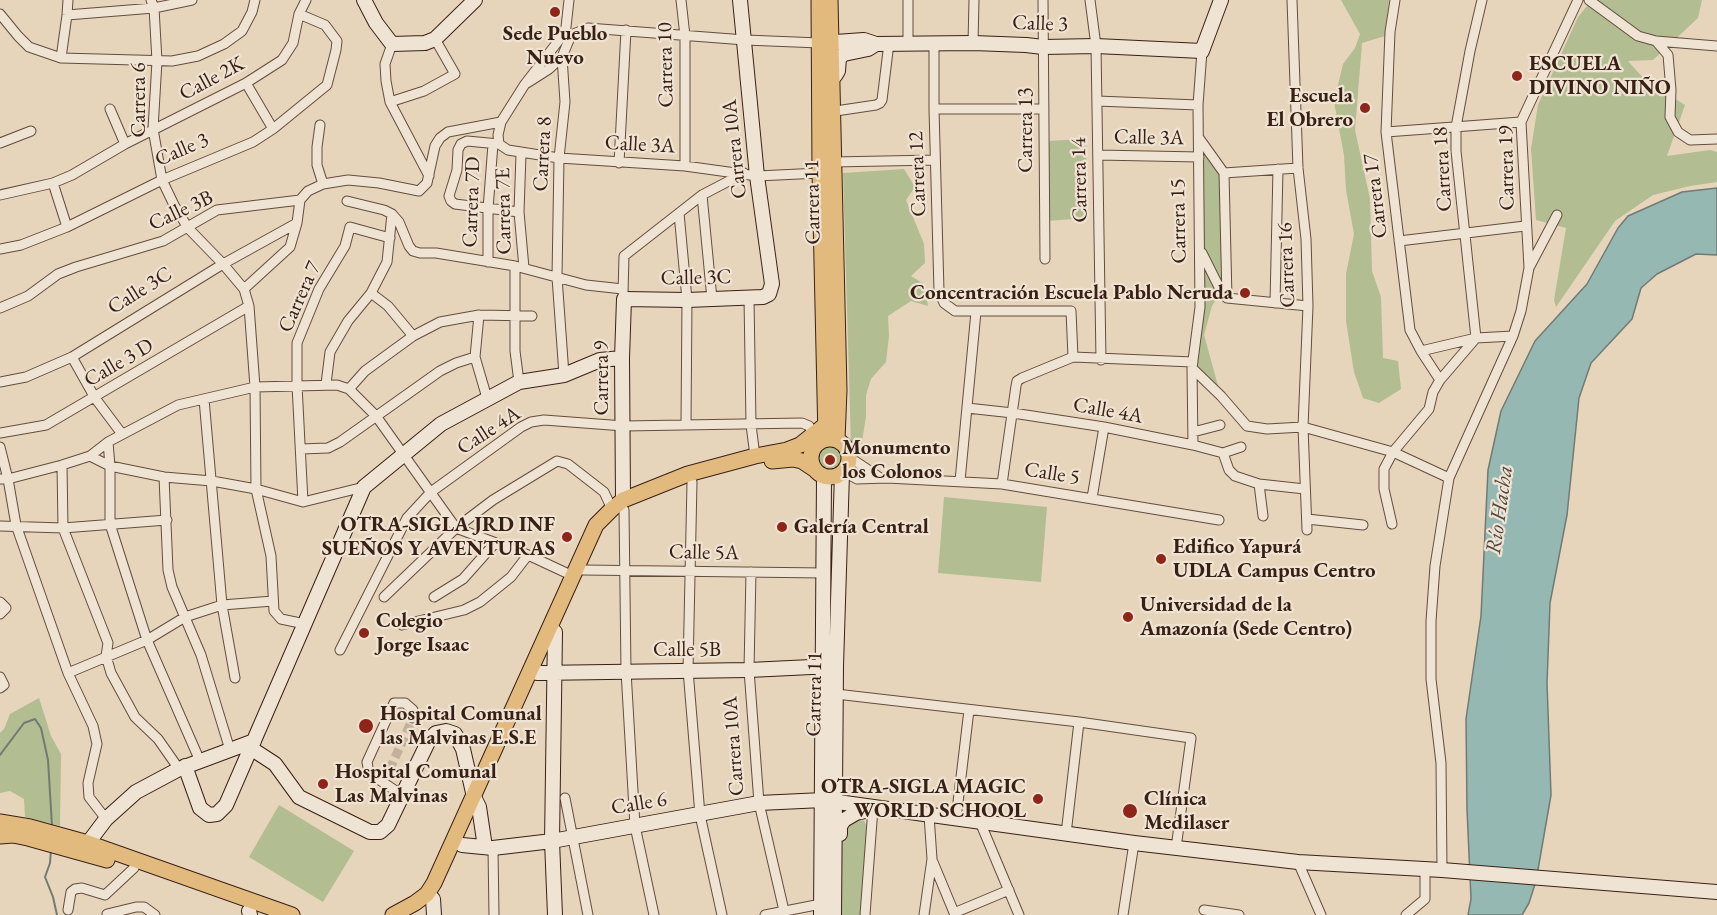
<!DOCTYPE html>
<meta charset="utf-8">
<style>
body{margin:0}
canvas{display:block;background:#e6d4bb}
</style>
<canvas width="1717" height="915"></canvas>
<script>
const c = document.querySelector('canvas').getContext('2d');
c.lineJoin = 'round';
function fillPath(path, color) { c.fillStyle = color; c.fill(path, 'evenodd'); }
const shape = rows => new Path2D(rows.map(r => 'M' + r).join(''));
function trace(path, color, width, dash) { c.strokeStyle = color; c.lineWidth = width; c.lineCap = dash ? 'butt' : 'round'; c.setLineDash(dash || []); c.stroke(path); }
function write(font, color, halo, rows, align = 'center') {
  c.font = font + ' "EB Garamond",serif'; c.lineWidth = 4.5; c.setLineDash([]); c.textBaseline = 'middle'; c.strokeStyle = halo; c.fillStyle = color; for (const [text, x, y, turn = 0] of rows) {
    c.save(); c.translate(x, y); c.rotate((+turn || 0) * Math.PI / 180); c.textAlign = isNaN(turn) ? turn : align; if (halo) c.strokeText(text, 0, 0); c.fillText(text, 0, 0); c.restore();
  }
}
const green = shape([
 [1341,0,1389,0,1385,36,1362,43,1355,130,1370,199,1372,271,1381,297,1383,358,1398,361,1401,389,1379,403,1363,398,1354,372,1346,321,1346,274,1354,234,1346,190,1344,155,1334,102,1343,64,1355,48,1360,34],
 [1592,0,1702,0,1698,18,1653,60,1628,61,1645,80,1685,105,1667,156,1710,150,1717,152,1717,182,1690,186,1653,195,1615,221,1556,307,1554,300,1566,228,1536,220,1531,149,1538,105,1578,17],
 [1086,139,1087,218,1047,221,1046,141],
 [1204,150,1222,177,1224,287,1212,306,1204,335,1219,389,1195,366,1201,153],
 [904,169,915,187,906,200,924,244,925,263,911,276,924,284,928,306,911,301,888,316,889,336,886,362,871,379,866,395,866,417,860,453,851,445,843,173],
 '816 458a14 14 0 1 1 28 0a14 14 0 1 1-28 0Z',
 [944,497,1047,507,1041,582,938,573],
 [39,698,51,736,61,754,60,826,25,817,24,799,10,791,0,793,0,733,4,729,10,714],
 [279,805,354,851,323,902,249,857],
 [857,819,864,821,868,828,863,915,841,915,840,830]
]);
const water = shape([
 [1717,188,1717,255,1696,254,1657,274,1641,288,1632,319,1591,363,1579,398,1567,515,1550,603,1547,683,1551,795,1536,881,1529,903,1522,915,1468,915,1471,899,1467,809,1466,719,1481,616,1488,470,1501,411,1535,341,1587,284,1618,228,1628,216,1682,192,1717,188]
]);
const stream = shape([
 [0,755,24,723,35,719,41,728,48,760,52,826],
 [51,849,50,863,45,877,53,897,57,915]
]);
const streetTunnel = shape([
 [384,782,413,718]
]);
const street = shape([
 [151,0,154,8,157,61,153,129,162,180,174,205,188,228,223,264,244,289,249,306,255,387,256,489,271,556,274,611,281,619,305,624],
 [681,0,685,36,685,166],
 [1043,0,1045,259],
 [1090,0,1096,46,1101,360],
 [1292,0,1298,168,1306,239,1308,306,1303,427,1307,530],
 [1395,0,1390,32,1386,132,1410,330,1421,351,1440,380],
 [1589,0,1638,36,1656,41,1717,46],
 [0,14,18,36,29,47,61,58,172,61,198,56,224,44,242,31,252,12,255,0],
 [67,15,154,8,192,0],
 [1656,41,1668,55,1671,90,1670,117,1678,132,1690,140,1717,139],
 [908,42,908,0],
 [934,43,934,109,939,291,944,303,955,311,1071,311,1073,357],
 [973,43,974,0],
 [392,44,385,64,386,81,390,102,429,176],
 [61,58,67,15,68,0],
 [246,83,273,129],
 [527,83,549,69,562,57],
 [1097,101,1198,105],
 [390,102,424,91,455,74,435,39],
 [110,109,125,144],
 [934,109,1044,109],
 [829,112,876,105,880,103,882,100,889,43],
 [320,125,317,147,317,165,323,184],
 [1386,132,1521,122],
 [1199,138,1224,173,1227,298],
 [0,143,31,131],
 [499,144,498,135,501,122,525,84,563,35,566,27,569,0],
 [521,154,519,212,524,268],
 [1098,155,1199,157],
 [833,162,935,160],
 [619,163,626,30],
 [1224,173,1298,168],
 [53,183,67,227],
 [0,195,53,183,72,175,125,144,246,83,282,60,293,43,299,14,306,0],
 [702,195,712,299],
 [347,201,384,210,392,214,399,222,409,246,413,251,420,253,436,253,515,266,586,285,623,289],
 [519,212,455,204,451,201,449,196,457,170,458,150,461,144,467,141,499,144,508,150,559,158,685,166,757,176,820,173],
 [679,213,687,300,686,424],
 [1399,241,1525,226],
 [0,249,21,245,67,227,162,180,253,142,273,129,327,85,336,50,337,41,325,25,299,14],
 [1202,253,1222,293,1227,298,1308,306],
 [488,262,488,209,493,144],
 [515,266,515,351,519,382],
 [1529,268,1557,215],
 [244,289,290,247,297,223,300,200],
 [371,293,388,306,413,336],
 [623,293,624,256,702,195,744,173],
 [749,297,751,425,755,456],
 [1275,303,1278,169],
 [0,308,28,296,58,274,76,267,163,241,217,210,300,200,308,191,323,184,348,180,379,183,419,191,427,183,435,146,440,138,448,132,501,122],
 [479,315,475,357,487,398],
 [1421,351,1476,338,1513,336],
 [72,357,95,398,122,434],
 [1192,368,1221,396,1247,426,1267,429,1303,427,1393,452,1449,478],
 [564,375,557,277,559,158,565,102,562,57,571,35,588,28,745,40,820,43],
 [0,382,26,377,72,357,223,264,297,223],
 [326,384,330,352,348,321,371,293,387,262,392,214],
 [349,389,365,371,413,336,440,322,479,315,532,316],
 [204,399,222,605,235,678],
 [967,408,1013,413,1104,427,1193,445,1223,453,1241,447],
 [1193,432,1220,425],
 [0,433,46,425,249,306],
 [108,442,110,466,110,524,147,640,200,761],
 [1193,445,1192,368,1200,307,1198,105,1202,51],
 [0,447,8,479,16,525,68,673,93,726,97,744,88,783,89,797,106,819],
 [301,449,328,448,340,442,440,371,456,363,475,357],
 [1223,453,1229,470,1235,476,1259,484,1305,489],
 [90,456,110,466,164,477,212,481,256,489,303,502,364,487],
 [849,457,879,477],
 [62,465,63,528,108,643,106,656,111,673,135,717,158,739,179,769],
 [844,472,857,479,887,478,1002,484,1219,520],
 [164,477,168,570,172,587,201,655,230,750],
 [0,479,8,479,62,465,90,456,108,442,178,405,255,387,337,385,349,389,376,416,456,528,528,555,573,576],
 [960,481,976,312],
 [692,482,688,670,700,815,722,915],
 [1002,484,1016,386,1017,381,1022,378,1073,357,1193,362],
 [1259,484,1263,516],
 [1092,498,1104,427],
 [303,502,297,385,297,343,319,289,345,246,350,227,390,238],
 [624,510,626,671,635,826,654,915],
 [1307,519,1363,525],
 [1392,524,1384,489,1384,469,1393,452,1429,409,1433,392,1440,380,1476,338,1456,151,1456,127,1470,51,1482,0],
 [0,526,63,528,167,520],
 [583,570,824,573],
 [751,572,749,670,759,803,785,915],
 [384,597,456,528,493,500,557,461,568,464,604,492,612,509],
 [434,597,463,579,495,543],
 [0,602,6,608,0,614],
 [402,625,464,610,480,602,511,577,528,555],
 [340,650,407,518,431,492,521,427,531,422,544,420,624,426,802,423,809,426,818,442],
 [68,673,147,640,185,617,222,605,273,601],
 [0,677,4,685,0,688],
 [836,694,1079,722,1191,738,1176,848],
 [402,795,369,773,367,762,394,703,405,703,413,710,413,718],
 [565,798,588,915],
 [956,819,969,710],
 [980,822,1019,915],
 [1066,834,1079,722],
 [493,848,494,915],
 [933,862,955,915],
 [1298,862,1321,915],
 [1442,870,1441,763,1431,679,1431,621,1435,566,1449,478,1513,336,1521,311,1529,268,1521,122,1578,0],
 [105,895,134,868],
 [68,910,71,892,75,889,82,888,105,895],
 [1204,910,1239,915],
 [954,913,1009,890],
 [107,914,136,907,144,907,155,915],
 [765,915,821,904],
 [865,915,873,808],
 [924,915,932,859,929,815],
 [1123,915,1134,843],
 [1406,915,1425,899,1425,869]
]);
const secondary = shape([
 [364,0,376,23,392,44,425,43,435,39,475,0],
 [821,43,864,40,876,44,973,43,1026,45,1043,47,1096,46,1202,51,1221,0],
 [835,76,838,71,839,58,844,54,868,49,876,44],
 [623,500,622,358,624,299,687,300,763,297,769,294,772,284,757,176,740,0],
 [555,632,552,841,555,915],
 [537,673,749,670,832,666],
 [252,749,275,764,299,797,370,832,380,832,388,825,429,740,436,733,446,731,455,734,463,749,474,797,479,807,485,847],
 [185,766,200,808,209,815,217,814,226,805,364,487,441,424,519,382,564,375,600,360,622,358],
 [840,834,840,826,844,820,856,813,870,810],
 [88,843,106,819,136,792,179,769,254,741],
 [462,845,493,848,552,841,759,803,823,800,1134,843,1298,862,1442,870,1717,892],
 [433,899,434,915],
 [249,911,250,915],
 [821,915,824,477],
 [834,915,836,666,842,473]
]);
const primary = shape([
 [819,0,820,173,826,439],
 [830,0,839,390,837,440],
 '811 458a19 19 0 1 1 38 0a19 19 0 1 1-38 0Z',
 [772,461,793,459,802,461,814,469],
 [0,822,30,827,88,843,292,915],
 [0,836,13,835,28,838,107,860],
 [393,915,415,903,427,894,434,883,596,525,612,509,623,500,688,474,755,456,787,450,800,445,824,426]
]);
const markers = [
 [555,12,6,"#8f2418"],
 [1517,76,6,"#8f2418"],
 [1365,108,6,"#8f2418"],
 [1245,293,6,"#8f2418"],
 [830,460,6,"#8f2418"],
 [782,527,6,"#8f2418"],
 [567,537,6,"#8f2418"],
 [1161,559,6,"#8f2418"],
 [1128,617,6,"#8f2418"],
 [364,633,6,"#8f2418"],
 [366,726,8,"#8f2418"],
 [323,784,6,"#8f2418"],
 [1038,799,6,"#8f2418"],
 [1130,811,8,"#8f2418"]
];
const streetNames = [
 ["Calle 3",1040,24,2],
 ["Carrera 10",666,65,-91],
 ["Calle 2K",212,79,-28],
 ["Carrera 6",139,100,-90],
 ["Carrera 13",1026,130,-90],
 ["Calle 3A",1149,138,1],
 ["Calle 3A",640,145,3],
 ["Carrera 10A",735,149,-96],
 ["Calle 3",182,150,-23],
 ["Carrera 8",543,154,-87],
 ["Carrera 19",1507,168,-91],
 ["Carrera 18",1443,169,-93],
 ["Carrera 12",918,174,-92],
 ["Carrera 14",1080,180,-91],
 ["Carrera 17",1376,196,-97],
 ["Carrera 7D",472,202,-88],
 ["Carrera 11",813,202,-91],
 ["Calle 3B",181,211,-25],
 ["Carrera 7E",504,211,-91],
 ["Carrera 15",1179,221,-91],
 ["Carrera 16",1287,265,-92],
 ["Calle 3C",696,278,-1],
 ["Calle 3C",140,291,-32],
 ["Carrera 7",300,297,-66],
 ["Calle 3 D",119,363,-30],
 ["Carrera 9",602,378,-90],
 ["Calle 4A",1108,411,10],
 ["Calle 4A",489,431,-33],
 ["Calle 5",1052,474,9],
 ["Calle 5A",704,553,1],
 ["Calle 5B",687,650],
 ["Carrera 11",815,694,-89],
 ["Carrera 10A",734,746,-94],
 ["Calle 6",639,804,-9]
];
const poiNames = [
 ["Sede Pueblo",555,34,"center"],
 ["Nuevo",555,58,"center"],
 ["ESCUELA",1529,64],
 ["DIVINO NIÑO",1529,88],
 ["Escuela",1353,96,"right"],
 ["El Obrero",1353,120,"right"],
 ["Concentración Escuela Pablo Neruda",1233,293,"right"],
 ["Monumento",842,448],
 ["los Colonos",842,472],
 ["OTRA-SIGLA JRD INF",555,525,"right"],
 ["SUEÑOS Y AVENTURAS",555,549,"right"],
 ["Galería Central",794,527],
 ["Edifico Yapurá",1173,547],
 ["UDLA Campus Centro",1173,571],
 ["Universidad de la",1140,605],
 ["Amazonía (Sede Centro)",1140,629],
 ["Colegio",376,621],
 ["Jorge Isaac",376,645],
 ["Hospital Comunal",380,714],
 ["las Malvinas E.S.E",380,738],
 ["Hospital Comunal",335,772],
 ["Las Malvinas",335,796],
 ["OTRA-SIGLA MAGIC",1026,787,"right"],
 ["WORLD SCHOOL",1026,811,"right"],
 ["Clínica",1144,799],
 ["Medilaser",1144,823]
];
const waterNames = [
 ["Río Hacha",1500,510,-82]
];
fillPath(green, '#b2bd92');
fillPath(water, '#96b8b3');
trace(water, '#717b74', 1.5);
trace(stream, '#717b74', 2);
trace(streetTunnel, '#c3b09a', 9, [9, 4.5]);
trace(street, '#644d3e', 11);
trace(secondary, '#392015', 16);
trace(primary, '#392015', 17);
trace(street, '#efe3d3', 9);
trace(secondary, '#efe3d3', 14);
trace(primary, '#e3ba7e', 15);
for (const [x, y, r, color] of markers) { const dot = new Path2D(); dot.arc(x, y, r, 0, 2 * Math.PI); c.fillStyle = color; c.fill(dot); trace(dot, '#efe3d3', 2); }
write('21px', '#392015', '#efe3d3', streetNames);
write('bold 21px', '#392015', '#efe3d3', poiNames, 'left');
write('italic 22px', '#50463c', '#efe3d3', waterNames);
</script>
